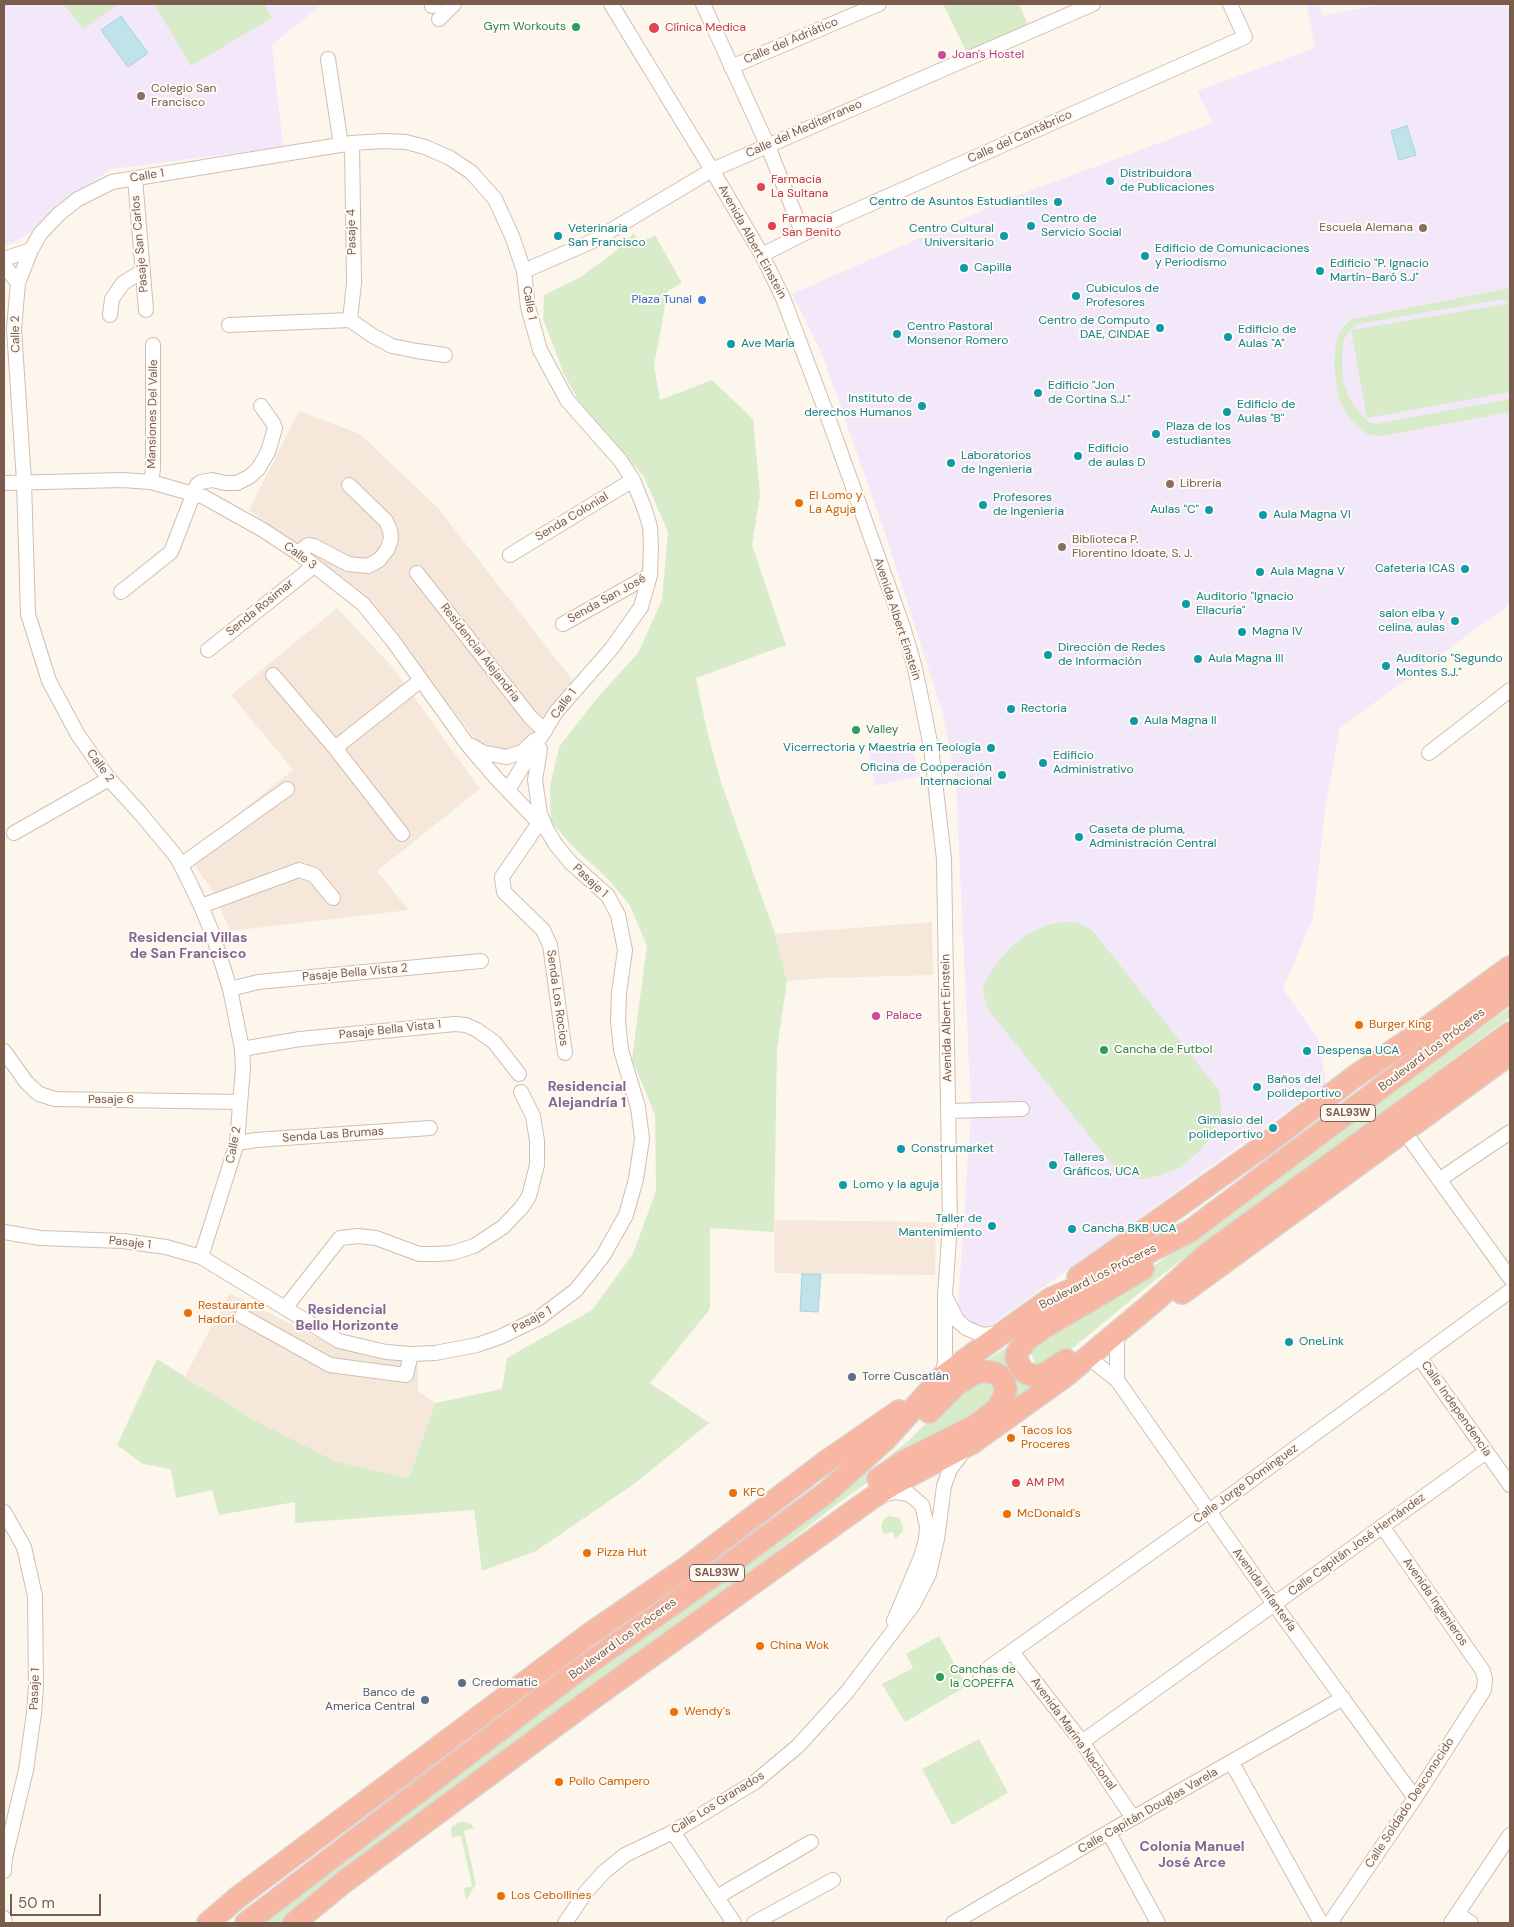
<!DOCTYPE html>
<meta charset="utf-8">
<style>
body{margin:0}
#map{position:relative;width:1514px;height:1927px;overflow:hidden;background:#fdf6ec;font-family:"DM Sans",sans-serif}
canvas{display:block}
.frame{position:absolute;inset:0;border:5px solid #7a5c4d;pointer-events:none}
.scale{position:absolute;left:10px;top:1894px;width:91px;height:22px;box-sizing:border-box;border:2px solid #7a5c4d;border-top:0;padding-left:6px;font-size:15px;line-height:18px;white-space:nowrap;color:#7a5c4d;-webkit-text-stroke:4px #fffaf3;paint-order:stroke}
</style>
<div id="map">
<canvas width="1514" height="1927"></canvas>
<div class="frame"></div>
<div class="scale">50 m</div>
</div>
<script>
const c = document.querySelector('canvas').getContext('2d');
c.lineJoin = 'round';
function fillPath(path, color) { c.fillStyle = color; c.fill(path, 'evenodd'); }
const shape = rows => new Path2D(rows.map(r => 'M' + r).join(''));
function trace(path, color, width, dash) { c.strokeStyle = color; c.lineWidth = width; c.lineCap = dash ? 'butt' : 'round'; c.setLineDash(dash || []); c.stroke(path); }
function write(font, color, halo, rows, align = 'center') {
  c.font = font + ' "DM Sans",sans-serif'; c.lineWidth = 4; c.setLineDash([]); c.textBaseline = 'middle'; c.strokeStyle = halo; c.fillStyle = color; for (const [text, x, y, turn = 0] of rows) {
    c.save(); c.translate(x, y); c.rotate((+turn || 0) * Math.PI / 180); c.textAlign = isNaN(turn) ? turn : align; if (halo) c.strokeText(text, 0, 0); c.fillText(text, 0, 0); c.restore();
  }
}
const residential = shape([
 [299,411,360,434,438,508,574,682,523,751,484,750,368,600,249,510],
 [337,608,394,669,480,789,377,871,409,910,230,931,213,892,187,854,293,770,231,695],
 [932,922,933,975,825,978,787,981,775,934],
 [775,1220,936,1222,935,1275,774,1273],
 [230,1293,337,1348,418,1364,418,1391,435,1403,409,1478,337,1462,254,1420,185,1376]
]);
const education = shape([
 [4,4,322,4,272,45,283,147,112,169,62,202,27,235,13,243,4,246],
 [1306,4,1319,4,1322,16,1384,4,1508,4,1510,14,1510,604,1340,728,1326,803,1313,918,1283,989,1318,1039,1326,1083,987,1328,975,1328,966,1322,958,1311,971,1109,956,783,943,714,885,533,822,354,792,294,1013,197,1213,123,1197,91,1315,48],
 [910,740,920,776,875,786,867,749]
]);
const green = shape([
 [63,4,118,4,84,29],
 [154,4,264,4,272,18,191,66],
 [943,4,1019,4,1029,28,968,55],
 [634,233,639,243,655,235,682,283,668,291,654,365,660,400,712,380,753,419,760,495,752,545,786,645,696,678,707,731,720,779,775,934,787,981,777,1049,774,1232,710,1228,710,1309,650,1383,709,1423,634,1484,536,1551,482,1571,474,1510,295,1523,295,1502,219,1515,212,1490,176,1498,171,1469,143,1464,117,1445,157,1359,254,1420,337,1462,409,1478,435,1403,502,1389,507,1358,592,1310,633,1254,656,1191,655,1115,632,1059,647,946,629,904,606,877,572,846,551,821,550,786,559,747,598,697,638,653,662,600,668,532,644,477,578,400,564,374,543,319,544,295,579,278,612,254],
 [1510,288,1510,302,1502,299,1358,324,1350,330,1344,339,1342,358,1343,380,1348,396,1355,407,1368,422,1376,424,1510,399,1510,412,1382,436,1368,435,1350,419,1340,402,1337,391,1334,364,1336,343,1338,336,1346,324,1353,319],
 [1510,303,1510,392,1367,418,1351,330],
 [1059,922,1078,922,1093,931,1220,1092,1221,1114,1212,1135,1200,1151,1179,1168,1161,1175,1143,1179,1125,1176,1119,1173,987,1008,983,991,984,984,995,965,1011,947,1026,935,1047,925],
 [1510,1007,1510,1017,1155,1280,1062,1357,1039,1365,1035,1363,1030,1352,1032,1345,1143,1274],
 [1012,1344,1042,1382,1009,1408,1011,1401,979,1365],
 [986,1381,991,1383,996,1392,993,1404,879,1474,837,1504,683,1625,282,1923,260,1923,471,1762,888,1457,908,1441,966,1384],
 [889,1516,899,1518,903,1526,902,1532,895,1539,893,1532,883,1534,881,1526,884,1519],
 [939,1636,967,1686,905,1722,882,1684,913,1668,906,1654],
 [979,1739,1008,1793,952,1825,922,1769],
 [462,1821,471,1824,474,1828,464,1831,476,1884,466,1900,464,1888,472,1886,461,1836,452,1837,451,1831,452,1826]
]);
const water = shape([
 [121,16,148,53,128,67,101,30,121,16],
 [1407,126,1416,155,1399,160,1391,131,1407,126],
 [802,1274,821,1274,818,1312,800,1311,802,1274]
]);
const minor = shape([
 [611,4,712,170,762,255,783,298,829,420,903,627,915,668,931,747,944,859,950,1225,945,1295,945,1361,942,1377],
 [703,4,767,144,803,234],
 [432,6,435,4],
 [439,19,454,4],
 [328,59,341,145],
 [731,67,879,4],
 [135,178,146,310],
 [762,255,803,234,1245,37,1230,4],
 [4,259,31,250],
 [4,265,18,283],
 [524,271,593,241,712,170,1093,4],
 [110,315,112,299,123,283,143,271],
 [350,320,354,283,352,143],
 [229,325,350,320,373,336,392,346,417,351,445,355],
 [151,482,153,469,153,345],
 [4,483,123,480,151,482,204,497,263,530,298,553,363,604,393,641,467,744,496,778,543,827],
 [298,553,308,545,314,546,348,564,368,566,379,560,387,550,391,539,390,530,386,521,349,485],
 [510,555,633,480],
 [417,573,531,718,545,731],
 [121,592,171,552,197,485,201,482,212,480,225,483,237,483,249,477,258,469,268,452,275,428,273,423,261,406],
 [563,624,650,575],
 [208,650,314,566],
 [273,675,335,748,402,834],
 [472,746,484,753,507,757,522,752,535,740],
 [335,748,421,680],
 [1429,753,1510,690],
 [539,823,502,877,504,892,543,930,550,945,565,1053],
 [14,833,109,779],
 [181,865,287,789],
 [201,906,299,870,314,875,333,898],
 [230,989,258,982,481,961],
 [242,1049,300,1039,455,1024,466,1025,477,1030,494,1042,519,1074],
 [4,1051,27,1083,39,1094,55,1099,240,1102],
 [949,1111,1022,1109],
 [1404,1131,1510,1278],
 [237,1143,256,1140,430,1128],
 [1439,1180,1510,1132],
 [4,1232,40,1238,123,1241,166,1247,201,1257,339,1341,386,1352,411,1354,435,1353,477,1345,500,1337,539,1318,576,1290,603,1256,626,1215,636,1179,642,1139,638,1107,621,1050,618,1021,619,993,625,950,618,915,608,896,571,863,556,845,547,830,540,814,535,780,540,749],
 [201,1257,237,1143,243,1067,242,1049,230,989,213,935,201,906,181,865,175,855,140,813,109,779,78,735,49,681,28,614,24,481,14,329,18,283,31,250,40,234,59,214,78,199,112,182,352,143,384,141,406,142,425,147,450,158,471,172,495,199,512,236,524,271,528,307,540,350,567,400,620,460,633,480,645,510,650,527,651,546,650,575,641,607,612,648,556,712,508,790],
 [947,1300,957,1320,966,1328,983,1335,998,1333],
 [285,1308,340,1238,358,1236,376,1238,419,1254,436,1254,452,1253,474,1246,503,1227,522,1207,529,1196,537,1165,537,1141,533,1116,521,1092],
 [242,1316,330,1365,406,1375,411,1354],
 [1117,1339,1117,1380],
 [1419,1357,1510,1485],
 [1089,1358,1117,1380,1274,1604,1415,1798],
 [883,1495,895,1492,909,1494,922,1505,927,1526,926,1540,921,1557,894,1621],
 [4,1512,24,1547,35,1596,36,1687,34,1713,26,1770,5,1858,4,1871],
 [1012,1652,1082,1742,1133,1818],
 [980,1674,1208,1512,1510,1291],
 [1082,1742,1486,1452],
 [1232,1763,1321,1923],
 [673,1832,734,1923],
 [1109,1833,1158,1923],
 [717,1897,811,1842],
 [1457,1914,1471,1923],
 [4,1918,5,1923],
 [565,1923,586,1892,604,1872,625,1855,673,1832,755,1782,798,1746,847,1692,913,1605,929,1574,937,1539,944,1486,950,1469,964,1451],
 [754,1923,833,1880],
 [953,1923,1133,1818,1343,1698],
 [1330,1923,1415,1798,1484,1690,1485,1680,1483,1671,1382,1526],
 [1451,1923,1510,1835]
]);
const highway = shape([
 [1078,1277,1262,1147,1354,1077,1425,1029,1510,967],
 [1182,1293,1510,1054],
 [1066,1360,1046,1373,1038,1376,1028,1374,1022,1370,1016,1358,1017,1353,1025,1341,1043,1328,1143,1269],
 [878,1479,905,1461,975,1426,997,1409,1003,1399,1006,1390,1005,1385,1000,1376,995,1373,982,1371,976,1373,957,1384,929,1412],
 [208,1923,237,1898,587,1636,683,1570,824,1463,899,1411],
 [246,1923,576,1672,727,1566,827,1492,885,1440,942,1377,969,1357,1050,1299,1094,1280,1190,1231,1510,991],
 [294,1923,344,1882,590,1700,869,1500,894,1484,972,1443,1064,1377,1157,1299,1206,1255,1510,1033]
]);
const markers = [
 [576,27,5,"#2e9e5b"],
 [654,28,6,"#e0444e"],
 [942,55,5,"#d1479c"],
 [141,96,5,"#8d6e63"],
 [1110,181,5,"#0f9aa8"],
 [761,187,5,"#e0444e"],
 [1058,202,5,"#0f9aa8"],
 [772,226,5,"#e0444e"],
 [1031,226,5,"#0f9aa8"],
 [1423,228,5,"#8d6e63"],
 [558,236,5,"#0f9aa8"],
 [1004,236,5,"#0f9aa8"],
 [1145,256,5,"#0f9aa8"],
 [964,268,5,"#0f9aa8"],
 [1320,271,5,"#0f9aa8"],
 [1076,296,5,"#0f9aa8"],
 [702,300,5,"#3f7fe0"],
 [1160,328,5,"#0f9aa8"],
 [897,334,5,"#0f9aa8"],
 [1228,337,5,"#0f9aa8"],
 [731,344,5,"#0f9aa8"],
 [1038,393,5,"#0f9aa8"],
 [922,406,5,"#0f9aa8"],
 [1227,412,5,"#0f9aa8"],
 [1156,434,5,"#0f9aa8"],
 [1078,456,5,"#0f9aa8"],
 [951,463,5,"#0f9aa8"],
 [1170,484,5,"#8d6e63"],
 [799,503,5,"#e8710a"],
 [983,505,5,"#0f9aa8"],
 [1209,510,5,"#0f9aa8"],
 [1263,515,5,"#0f9aa8"],
 [1062,547,5,"#8d6e63"],
 [1465,569,5,"#0f9aa8"],
 [1260,572,5,"#0f9aa8"],
 [1186,604,5,"#0f9aa8"],
 [1455,621,5,"#0f9aa8"],
 [1242,632,5,"#0f9aa8"],
 [1048,655,5,"#0f9aa8"],
 [1198,659,5,"#0f9aa8"],
 [1386,666,5,"#0f9aa8"],
 [1011,709,5,"#0f9aa8"],
 [1134,721,5,"#0f9aa8"],
 [856,730,5,"#2e9e5b"],
 [991,748,5,"#0f9aa8"],
 [1043,763,5,"#0f9aa8"],
 [1002,775,5,"#0f9aa8"],
 [1079,837,5,"#0f9aa8"],
 [876,1016,5,"#d1479c"],
 [1359,1025,5,"#e8710a"],
 [1104,1050,5,"#2e9e5b"],
 [1307,1051,5,"#0f9aa8"],
 [1257,1087,5,"#0f9aa8"],
 [1273,1128,5,"#0f9aa8"],
 [901,1149,5,"#0f9aa8"],
 [1053,1165,5,"#0f9aa8"],
 [843,1185,5,"#0f9aa8"],
 [992,1226,5,"#0f9aa8"],
 [1072,1229,5,"#0f9aa8"],
 [188,1313,5,"#e8710a"],
 [1289,1342,5,"#0f9aa8"],
 [852,1377,5,"#5c6f8a"],
 [1011,1438,5,"#e8710a"],
 [1016,1483,5,"#e0444e"],
 [733,1493,5,"#e8710a"],
 [1007,1514,5,"#e8710a"],
 [587,1553,5,"#e8710a"],
 [760,1646,5,"#e8710a"],
 [940,1677,5,"#2e9e5b"],
 [462,1683,5,"#5c6f8a"],
 [425,1700,5,"#5c6f8a"],
 [674,1712,5,"#e8710a"],
 [559,1782,5,"#e8710a"],
 [501,1896,5,"#e8710a"]
];
const shields = [
 [1348,1113,55],
 [717,1573,55]
];
const shieldNames = [
 ["SAL93W",1348,1113],
 ["SAL93W",717,1573]
];
const leisureNames = [
 ["Gym Workouts",566,27,"right"],
 ["Valley",866,730],
 ["Cancha de Futbol",1114,1050],
 ["Canchas de",950,1670],
 ["la COPEFFA",950,1684]
];
const healthNames = [
 ["Clínica Medica",665,28],
 ["Farmacia",771,180],
 ["La Sultana",771,194],
 ["Farmacia",782,219],
 ["San Benito",782,233],
 ["AM PM",1026,1483]
];
const streetNames = [
 ["Calle del Adriático",791,41,-23],
 ["Calle del Mediterraneo",804,129,-24],
 ["Calle del Cantábrico",1020,137,-24],
 ["Calle 1",147,176,-9],
 ["Pasaje 4",352,232,-91],
 ["Avenida Albert Einstein",752,242,61],
 ["Pasaje San Carlos",140,244,-95],
 ["Calle 1",529,303,80],
 ["Calle 2",16,334,-91],
 ["Mansiones Del Valle",153,414,-89],
 ["Senda Colonial",572,517,-31],
 ["Calle 3",300,556,36],
 ["Senda San José",607,599,-29],
 ["Senda Rosimar",260,608,-39],
 ["Avenida Albert Einstein",897,619,72],
 ["Residencial Alejandria",480,653,52],
 ["Calle 1",564,704,-53],
 ["Calle 2",100,766,54],
 ["Pasaje 1",590,881,43],
 ["Pasaje Bella Vista 2",355,973,-5],
 ["Senda Los Rocios",557,998,82],
 ["Avenida Albert Einstein",947,1018,-91],
 ["Pasaje Bella Vista 1",390,1030,-6],
 ["Boulevard Los Próceres",1432,1050,-37],
 ["Pasaje 6",111,1100],
 ["Senda Las Brumas",333,1135,-4],
 ["Calle 2",234,1145,-79],
 ["Pasaje 1",130,1243,6],
 ["Boulevard Los Próceres",1098,1277,-27],
 ["Pasaje 1",532,1320,-28],
 ["Calle Independencia",1456,1409,55],
 ["Calle Jorge Domínguez",1246,1484,-36],
 ["Calle Capitán José Hernández",1357,1545,-36],
 ["Avenida Infantería",1264,1590,54],
 ["Avenida Ingenieros",1435,1602,55],
 ["Boulevard Los Próceres",623,1639,-36],
 ["Pasaje 1",35,1689,-88],
 ["Avenida Marina Nacional",1073,1734,54],
 ["Calle Los Granados",718,1803,-32],
 ["Calle Soldado Desconocido",1410,1803,-57],
 ["Calle Capitán Douglas Varela",1148,1811,-30]
];
const hotelNames = [
 ["Joan's Hostel",952,55],
 ["Palace",886,1016]
];
const educationNames = [
 ["Colegio San",151,89],
 ["Francisco",151,103],
 ["Escuela Alemana",1413,228,"right"],
 ["Libreria",1180,484],
 ["Biblioteca P.",1072,540],
 ["Florentino Idoate, S. J.",1072,554]
];
const cultureNames = [
 ["Distribuidora",1120,174],
 ["de Publicaciones",1120,188],
 ["Centro de Asuntos Estudiantiles",1048,202,"right"],
 ["Centro de",1041,219],
 ["Servicio Social",1041,233],
 ["Veterinaria",568,229],
 ["San Francisco",568,243],
 ["Centro Cultural",994,229,"right"],
 ["Universitario",994,243,"right"],
 ["Edificio de Comunicaciones",1155,249],
 ["y Periodismo",1155,263],
 ["Edificio \"P. Ignacio",1330,264],
 ["Martín-Baró S.J\"",1330,278],
 ["Capilla",974,268],
 ["Cubiculos de",1086,289],
 ["Profesores",1086,303],
 ["Centro de Computo",1150,321,"right"],
 ["DAE, CINDAE",1150,335,"right"],
 ["Centro Pastoral",907,327],
 ["Monsenor Romero",907,341],
 ["Edificio de",1238,330],
 ["Aulas \"A\"",1238,344],
 ["Ave María",741,344],
 ["Edificio \"Jon",1048,386],
 ["de Cortina S.J.\"",1048,400],
 ["Instituto de",912,399,"right"],
 ["derechos Humanos",912,413,"right"],
 ["Edificio de",1237,405],
 ["Aulas \"B\"",1237,419],
 ["Plaza de los",1166,427],
 ["estudiantes",1166,441],
 ["Edificio",1088,449],
 ["de aulas D",1088,463],
 ["Laboratorios",961,456],
 ["de Ingenieria",961,470],
 ["Profesores",993,498],
 ["de Ingenieria",993,512],
 ["Aulas \"C\"",1199,510,"right"],
 ["Aula Magna VI",1273,515],
 ["Cafeteria ICAS",1455,569,"right"],
 ["Aula Magna V",1270,572],
 ["Auditorio \"Ignacio",1196,597],
 ["Ellacuría\"",1196,611],
 ["salon elba y",1445,614,"right"],
 ["celina, aulas",1445,628,"right"],
 ["Magna IV",1252,632],
 ["Dirección de Redes",1058,648],
 ["de Información",1058,662],
 ["Aula Magna III",1208,659],
 ["Auditorio \"Segundo",1396,659],
 ["Montes S.J.\"",1396,673],
 ["Rectoria",1021,709],
 ["Aula Magna II",1144,721],
 ["Vicerrectoria y Maestría en Teología",981,748,"right"],
 ["Edificio",1053,756],
 ["Administrativo",1053,770],
 ["Oficina de Cooperación",992,768,"right"],
 ["Internacional",992,782,"right"],
 ["Caseta de pluma,",1089,830],
 ["Administración Central",1089,844],
 ["Despensa UCA",1317,1051],
 ["Baños del",1267,1080],
 ["polideportivo",1267,1094],
 ["Gimasio del",1263,1121,"right"],
 ["polideportivo",1263,1135,"right"],
 ["Construmarket",911,1149],
 ["Talleres",1063,1158],
 ["Gráficos, UCA",1063,1172],
 ["Lomo y la aguja",853,1185],
 ["Taller de",982,1219,"right"],
 ["Mantenimiento",982,1233,"right"],
 ["Cancha BKB UCA",1082,1229],
 ["OneLink",1299,1342]
];
const shopNames = [
 ["Plaza Tunal",692,300]
];
const foodNames = [
 ["El Lomo y",809,496],
 ["La Aguja",809,510],
 ["Burger King",1369,1025],
 ["Restaurante",198,1306],
 ["Hadori",198,1320],
 ["Tacos los",1021,1431],
 ["Proceres",1021,1445],
 ["KFC",743,1493],
 ["McDonald's",1017,1514],
 ["Pizza Hut",597,1553],
 ["China Wok",770,1646],
 ["Wendy's",684,1712],
 ["Pollo Campero",569,1782],
 ["Los Cebollines",511,1896]
];
const serviceNames = [
 ["Torre Cuscatlán",862,1377],
 ["Credomatic",472,1683],
 ["Banco de",415,1693,"right"],
 ["America Central",415,1707,"right"]
];
const neighbourhoodNames = [
 ["Residencial Villas",188,938],
 ["de San Francisco",188,954],
 ["Residencial",587,1087],
 ["Alejandría 1",587,1103],
 ["Residencial",347,1310],
 ["Bello Horizonte",347,1326],
 ["Colonia Manuel",1192,1847],
 ["José Arce",1192,1863]
];
fillPath(residential, '#f5e8da');
fillPath(education, '#f3e8fa');
fillPath(green, '#d8ecc9');
fillPath(water, '#bfe3e8');
trace(water, '#a5d3da', 1);
trace(minor, '#d1beb0', 16);
trace(highway, '#dad1cd', 24);
trace(minor, '#fff', 14);
trace(highway, '#f7b7a3', 21);
for (const [x, y, r, color] of markers) { const dot = new Path2D(); dot.arc(x, y, r, 0, 2 * Math.PI); c.fillStyle = color; c.fill(dot); trace(dot, '#fffaf3', 2); }
for (const [x, y, w] of shields) { const box = new Path2D(); box.roundRect(x - w / 2, y - 8.5, w, 17, 4); c.fillStyle = '#fffaf3'; c.fill(box); trace(box, '#7a5c4d', 1); }
write('bold 11px', '#7a5c4d', null, shieldNames);
write('12px', '#27864d', '#fffaf3', leisureNames, 'left');
write('12px', '#be3a42', '#fffaf3', healthNames, 'left');
write('12px', '#7a5c4d', '#fffaf3', streetNames);
write('12px', '#b23c85', '#fffaf3', hotelNames, 'left');
write('12px', '#785e54', '#fffaf3', educationNames, 'left');
write('12px', '#0d838f', '#fffaf3', cultureNames, 'left');
write('12px', '#366cbe', '#fffaf3', shopNames, 'right');
write('12px', '#c56008', '#fffaf3', foodNames, 'left');
write('12px', '#4e5e75', '#fffaf3', serviceNames, 'left');
write('bold 14px', '#846695', '#fffaf3', neighbourhoodNames);
</script>
